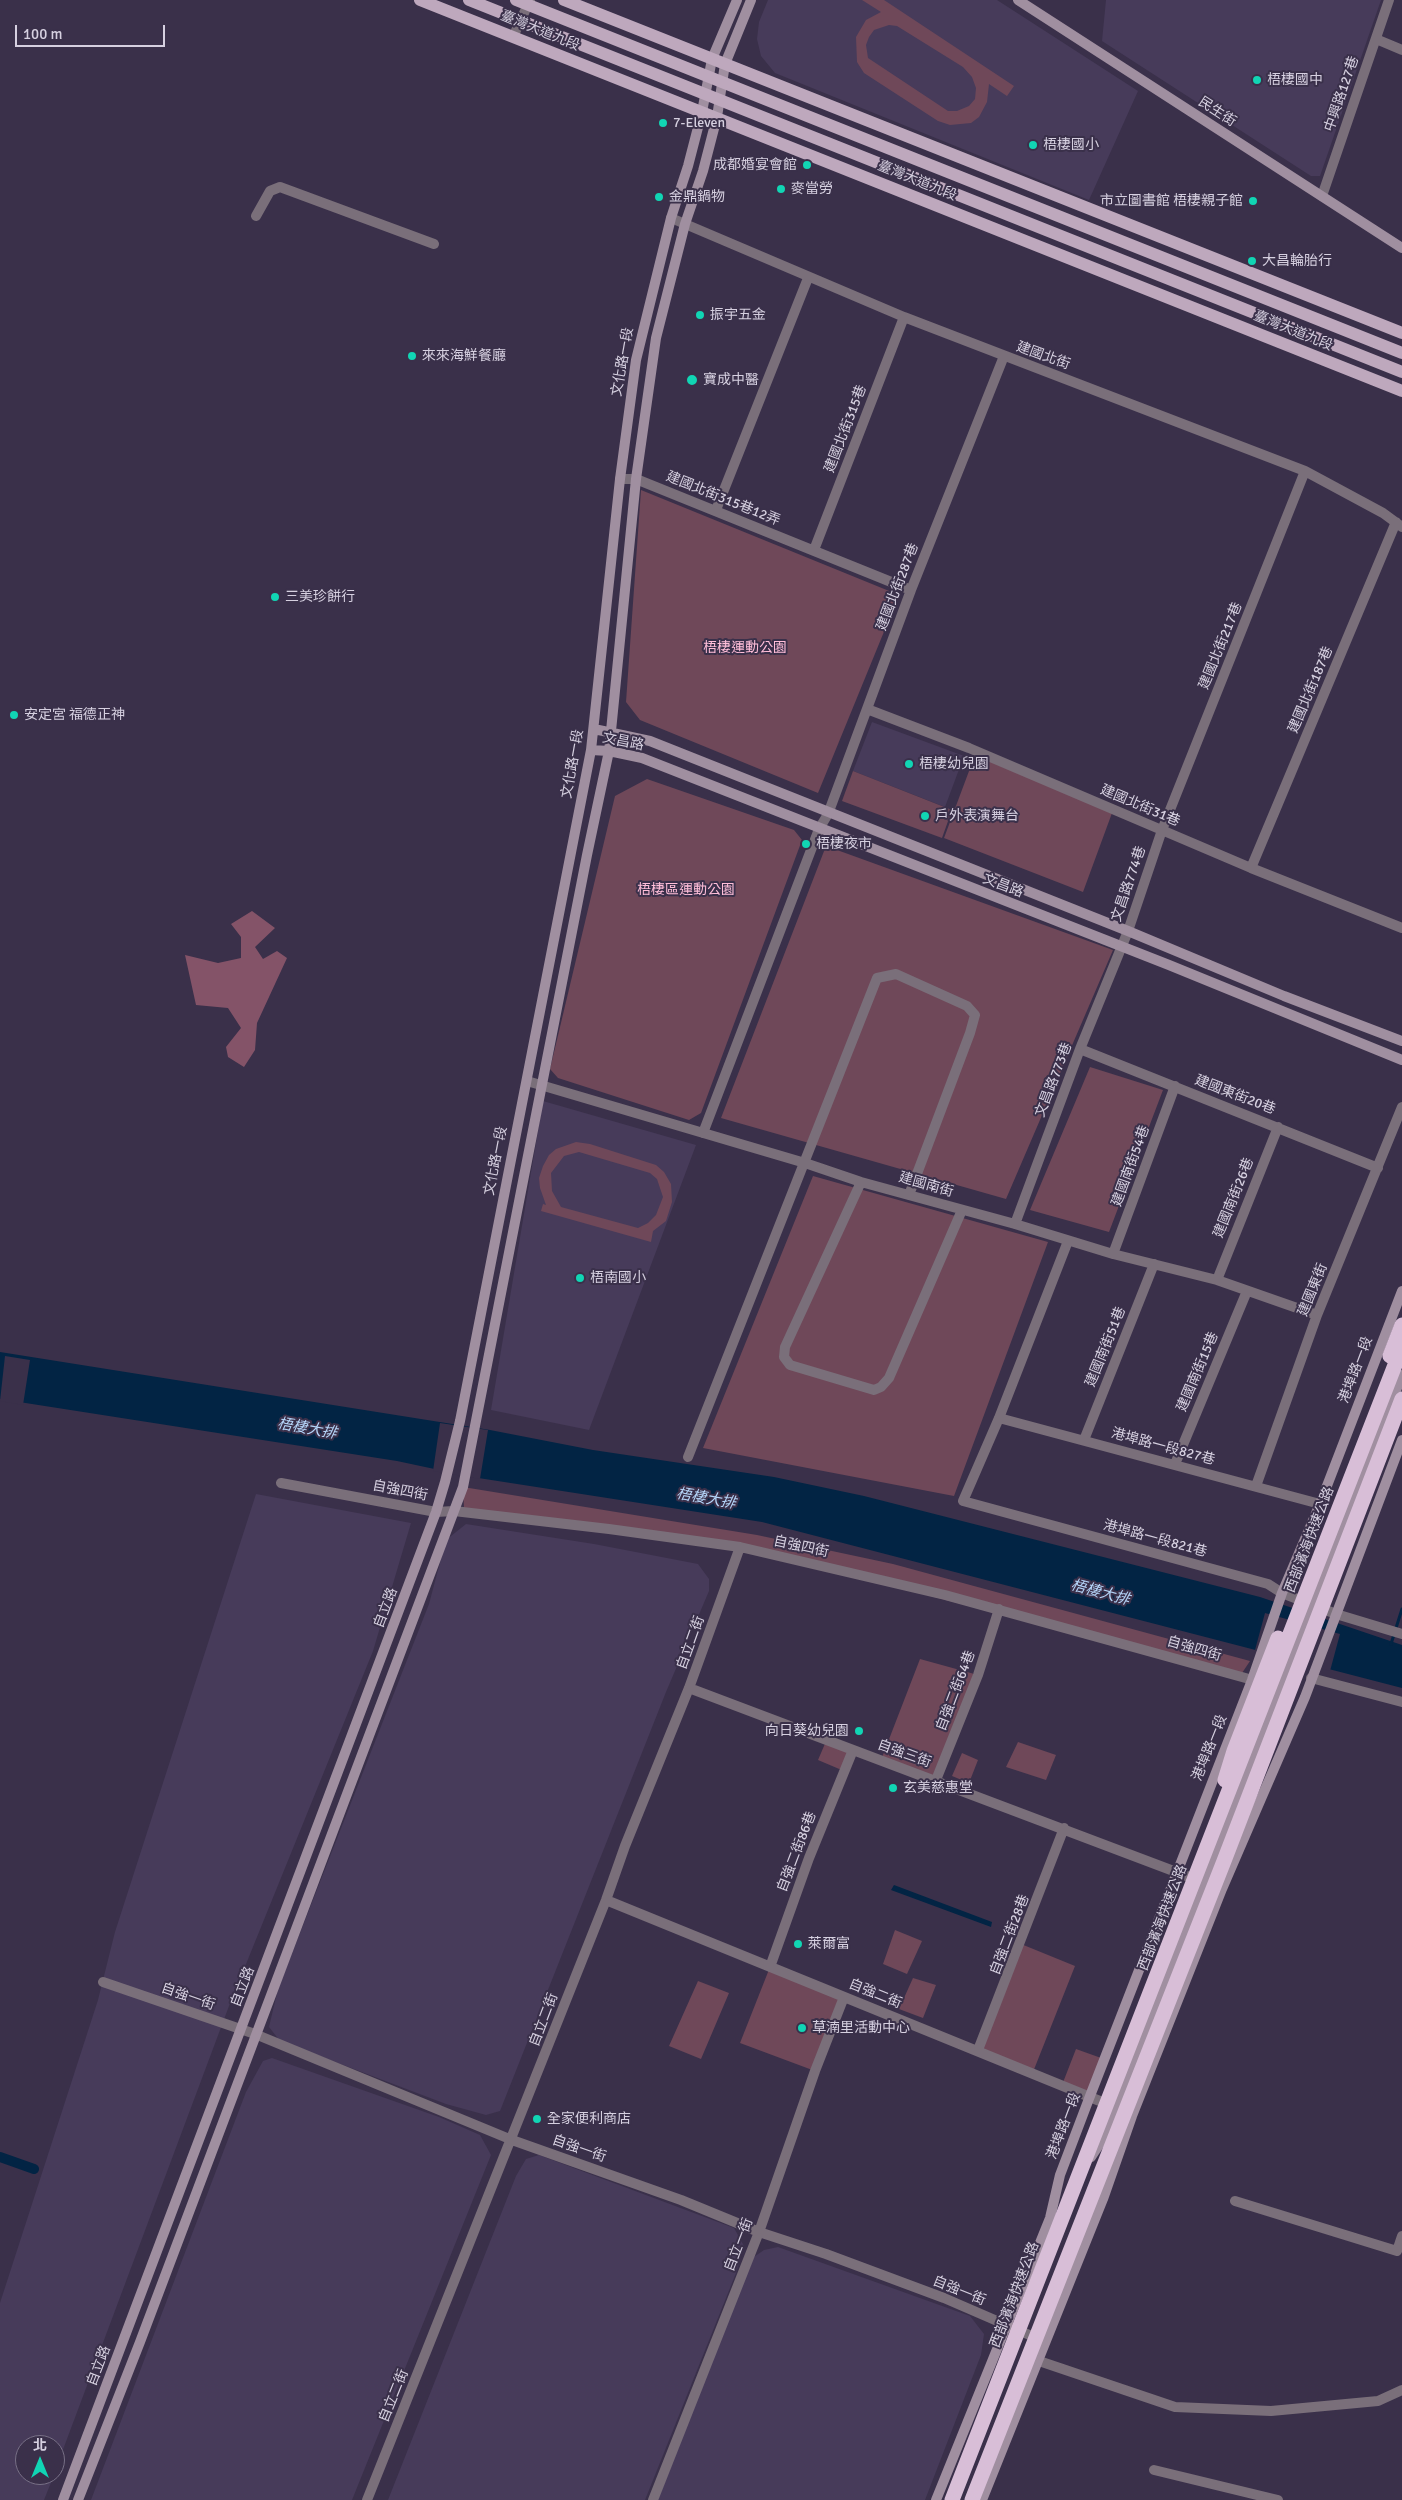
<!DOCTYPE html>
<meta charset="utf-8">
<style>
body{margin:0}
#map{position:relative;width:1402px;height:2500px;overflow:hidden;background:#3a304a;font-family:Signika,"Noto Sans TC",sans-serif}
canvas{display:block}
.north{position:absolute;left:15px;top:2435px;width:50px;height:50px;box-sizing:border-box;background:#3a304a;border:1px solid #787086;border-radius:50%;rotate:0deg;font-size:14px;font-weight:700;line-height:20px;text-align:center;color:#d6d0e0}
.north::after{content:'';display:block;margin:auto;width:18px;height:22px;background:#11d5b4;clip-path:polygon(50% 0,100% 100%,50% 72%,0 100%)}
.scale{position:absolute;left:15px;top:25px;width:150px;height:22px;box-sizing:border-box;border:2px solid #d6d0e0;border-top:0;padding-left:6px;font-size:15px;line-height:18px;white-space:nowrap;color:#d6d0e0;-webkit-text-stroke:4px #3a304a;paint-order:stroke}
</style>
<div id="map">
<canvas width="1402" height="2500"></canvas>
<div class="north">北</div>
<div class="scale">100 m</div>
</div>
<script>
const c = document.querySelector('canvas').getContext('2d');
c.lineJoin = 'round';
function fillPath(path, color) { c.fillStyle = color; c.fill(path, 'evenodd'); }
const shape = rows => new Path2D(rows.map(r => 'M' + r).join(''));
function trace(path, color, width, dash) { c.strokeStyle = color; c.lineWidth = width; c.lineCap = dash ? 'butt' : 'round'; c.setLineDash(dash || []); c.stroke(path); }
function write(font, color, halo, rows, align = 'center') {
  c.font = font + ' Signika,"Noto Sans TC",sans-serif'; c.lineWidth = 4; c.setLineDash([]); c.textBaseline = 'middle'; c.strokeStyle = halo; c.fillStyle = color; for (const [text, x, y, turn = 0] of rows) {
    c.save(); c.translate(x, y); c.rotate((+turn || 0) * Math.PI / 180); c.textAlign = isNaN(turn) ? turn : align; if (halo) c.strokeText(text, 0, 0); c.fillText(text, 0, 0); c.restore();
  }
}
const built = shape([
 [768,0,997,0,1138,91,1089,200,775,73,761,56,757,39,759,22],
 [1106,0,1381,0,1320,176,1311,176,1102,41],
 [872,722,964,756,945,807,853,771],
 [543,1101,696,1145,589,1430,491,1410],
 [256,1494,411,1523,373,1651,229,2006,55,2471,55,2445,25,2445,25,2475,54,2475,44,2500,0,2500,0,2303,98,2000,115,1932],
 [466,1524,594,1544,698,1564,709,1579,709,1591,666,1692,500,2111,486,2115,446,2104,280,2041,269,2027,278,1989,429,1604,446,1540],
 [272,2058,439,2117,480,2135,491,2155,352,2500,91,2500,246,2092,263,2061],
 [539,2155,734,2228,744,2246,736,2273,645,2500,388,2500,516,2176,526,2159],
 [778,2247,970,2316,984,2334,981,2355,925,2500,658,2500,751,2259,764,2250]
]);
const green = shape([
 [862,0,884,0,1014,86,1007,96,989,84,987,102,979,117,971,123,950,125,938,121,864,73,857,62,856,37,866,20,881,12],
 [889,25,897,26,963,67,972,77,976,88,975,99,969,106,957,111,948,111,868,58,866,45,869,37,874,30],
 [641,490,899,595,818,793,640,720,626,702],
 [975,755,1112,813,1083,892,944,838],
 [853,771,952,810,942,838,842,801],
 [647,779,794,830,802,840,701,1113,689,1120,558,1078,550,1069,615,796],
 [826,846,1113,950,1006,1199,721,1118],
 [1090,1067,1163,1090,1109,1232,1030,1210],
 [576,1142,590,1144,656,1165,664,1172,671,1184,672,1202,666,1221,653,1231,651,1242,541,1211,543,1204,546,1205,540,1188,539,1178,543,1166,549,1155,556,1149],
 [579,1152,650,1173,657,1179,663,1197,656,1215,648,1223,638,1228,561,1207,552,1191,551,1173,564,1156],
 [813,1176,1048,1242,954,1496,703,1448],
 [463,1487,757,1535,893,1564,1250,1661,1240,1676,756,1551,464,1509],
 [920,1659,978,1675,936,1780,881,1760],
 [827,1739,853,1750,844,1771,818,1760],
 [1018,1742,1056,1755,1046,1780,1006,1767],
 [962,1753,978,1760,969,1783,952,1776],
 [895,1930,922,1941,907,1974,883,1964],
 [1021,1944,1075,1966,1033,2072,978,2050],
 [770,1967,844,1997,815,2071,740,2043],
 [913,1978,936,1985,923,2018,899,2009],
 [698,1981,729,1993,701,2059,669,2046],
 [1076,2049,1104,2059,1090,2096,1062,2085]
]);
const forest = shape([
 [252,911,275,928,255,947,263,959,277,951,287,958,257,1023,255,1050,244,1067,228,1057,226,1047,241,1028,228,1008,196,1005,185,955,218,963,241,958,241,937,231,924]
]);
const water = shape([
 [0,1352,490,1430,593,1450,774,1477,864,1496,1260,1597,1402,1645,1402,1688,762,1522,472,1477,397,1461,0,1399],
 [894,1885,992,1922,991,1927,891,1890]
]);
const pier = shape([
 [5,1356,30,1360,23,1405,0,1401],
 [440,1423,488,1430,480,1479,433,1471],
 [1265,1613,1340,1634,1330,1671,1255,1650]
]);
const stream = shape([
 [1391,1644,1402,1609]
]);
const canal = shape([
 [0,2157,34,2169]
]);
const street = shape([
 [513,37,530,0],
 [1376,39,1402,50],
 [1322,196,1389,0],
 [256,216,270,191,280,187,434,244],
 [671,218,904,317,1305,471,1383,513,1402,527],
 [620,479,636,479,911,590],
 [716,510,808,278],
 [814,550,904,317],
 [867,709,969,748,1251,868,1402,928],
 [1251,868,1396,522],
 [1080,1049,1378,1168],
 [527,1081,805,1163,861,1182,1015,1224,1113,1254,1217,1280,1317,1315],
 [703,1133,819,829,828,814,911,590,1004,356],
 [861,1182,785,1347,784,1357,790,1365,874,1390,881,1387,889,1378,962,1210],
 [1015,1224,1080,1049,1128,931,1162,830,1305,471],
 [1068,1241,999,1418,963,1501,1268,1584,1282,1593,1336,1614,1402,1634],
 [1113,1254,1175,1086],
 [1217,1280,1278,1127],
 [999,1418,1320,1504],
 [1084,1440,1154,1264],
 [688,1457,877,978,896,974,967,1006,975,1015,970,1033,909,1195],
 [1175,1464,1247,1291],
 [281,1483,436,1512,454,1511,609,1529,740,1547,945,1595,1260,1682],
 [1256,1486,1317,1315,1402,1107],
 [1311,1678,1402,1702],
 [689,1688,1200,1881],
 [936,1780,978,1675,999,1609],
 [606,1900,1112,2106],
 [770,1967,809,1858,853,1750],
 [103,1982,255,2034,512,2140,681,2200,759,2232,826,2254,944,2298,1041,2340],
 [978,2050,1064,1828],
 [1235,2201,1397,2251,1402,2236],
 [1039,2361,1175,2407,1271,2411,1378,2401,1402,2390],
 [1154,2470,1278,2500],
 [367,2500,606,1900,625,1846,689,1688,740,1547],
 [653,2500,759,2232,815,2071,844,1997]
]);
const secondary = shape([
 [1018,0,1402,248],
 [594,729,650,741,1128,931,1284,996,1402,1041],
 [591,750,609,751,642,758,1169,965,1402,1060],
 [1091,2157,1103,2139,1116,2107,1402,1375],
 [63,2500,436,1512,445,1482,460,1421,591,750,620,479,636,360,671,218,688,166,702,112,712,59,737,0],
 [78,2500,140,2342,463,1487,587,855,609,751,636,479,656,338,685,224,703,171,717,117,725,64,751,0],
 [936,2500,1050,2218,1060,2175,1090,2096,1252,1680,1282,1593,1320,1504,1402,1291],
 [982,2500,1103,2199,1132,2116,1222,1889,1305,1697,1402,1440]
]);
const primary = shape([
 [420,0,1402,391],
 [469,0,1402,372],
 [516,0,1402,353],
 [564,0,1402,333]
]);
const highwayBridge = shape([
 [1390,1356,1402,1325],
 [1225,1780,1234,1751,1278,1638],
 [952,2500,1402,1347],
 [972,2500,1224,1861,1402,1399]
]);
const markers = [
 [1257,80,5,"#11d5b4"],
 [663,123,5,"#11d5b4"],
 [1033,145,5,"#11d5b4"],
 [807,165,5,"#11d5b4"],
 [781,189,5,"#11d5b4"],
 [659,197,5,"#11d5b4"],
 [1253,201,5,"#11d5b4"],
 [1252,261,5,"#11d5b4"],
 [700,315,5,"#11d5b4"],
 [412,356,5,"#11d5b4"],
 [692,380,6,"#11d5b4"],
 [275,597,5,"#11d5b4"],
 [14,715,5,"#11d5b4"],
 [909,764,5,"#11d5b4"],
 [925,816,5,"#11d5b4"],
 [806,844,5,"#11d5b4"],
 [580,1278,5,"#11d5b4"],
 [859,1731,5,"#11d5b4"],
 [893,1788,5,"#11d5b4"],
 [798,1944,5,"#11d5b4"],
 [802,2028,5,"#11d5b4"],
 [537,2119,5,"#11d5b4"]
];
const streetNames = [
 ["臺灣大道九段",540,31,22],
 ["中興路127巷",1342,94,-71],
 ["民生街",1217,112,33],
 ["臺灣大道九段",917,181,22],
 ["臺灣大道九段",1293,331,22],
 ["建國北街",1043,356,20],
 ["文化路一段",623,362,-80],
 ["建國北街315巷",846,429,-69],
 ["建國北街315巷12弄",723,499,22],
 ["建國北街287巷",898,587,-69],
 ["建國北街217巷",1221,646,-68],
 ["建國北街187巷",1311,690,-67],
 ["文昌路",623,742,11],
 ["文化路一段",573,764,-80],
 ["建國北街31巷",1140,806,23],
 ["文昌路774巷",1129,884,-71],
 ["文昌路",1003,886,21],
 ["文昌路773巷",1054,1080,-69],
 ["建國東街20巷",1235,1095,21],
 ["文化路一段",496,1161,-79],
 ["建國南街54巷",1131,1166,-70],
 ["建國南街",926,1185,16],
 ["建國南街26巷",1234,1198,-68],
 ["建國東街",1313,1290,-68],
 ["建國南街51巷",1106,1347,-68],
 ["港埠路一段",1356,1370,-69],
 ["建國南街15巷",1198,1372,-67],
 ["港埠路一段827巷",1163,1447,15],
 ["自強四街",400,1491,11],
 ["港埠路一段821巷",1155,1539,15],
 ["西部濱海快速公路",1310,1540,-69],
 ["自強四街",801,1547,12],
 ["自立路",386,1608,-69],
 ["自立二街",691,1643,-70],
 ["自強四街",1194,1649,16],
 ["自強二街64巷",956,1691,-69],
 ["港埠路一段",1210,1748,-68],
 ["自強三街",904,1754,20],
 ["自強二街86巷",797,1852,-69],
 ["西部濱海快速公路",1163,1918,-69],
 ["自強二街28巷",1010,1935,-69],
 ["自立路",243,1987,-69],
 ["自強二街",875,1994,22],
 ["自強一街",188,1997,19],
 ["自立二街",544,2020,-69],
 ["港埠路一段",1064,2126,-69],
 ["自強一街",579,2149,19],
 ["自立一街",739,2245,-69],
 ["自強一街",959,2291,22],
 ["西部濱海快速公路",1015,2295,-69],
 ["自立路",99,2366,-69],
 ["自立二街",394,2396,-68]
];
const poiNames = [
 ["梧棲國中",1267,80],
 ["7-Eleven",673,123],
 ["梧棲國小",1043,145],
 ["成都婚宴會館",797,165,"right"],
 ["麥當勞",791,189],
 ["金鼎鍋物",669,197],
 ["市立圖書館 梧棲親子館",1243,201,"right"],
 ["大昌輪胎行",1262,261],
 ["振宇五金",710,315],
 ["來來海鮮餐廳",422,356],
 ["寶成中醫",703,380],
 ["三美珍餅行",285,597],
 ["安定宮 福德正神",24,715],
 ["梧棲幼兒園",919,764],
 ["戶外表演舞台",935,816],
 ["梧棲夜市",816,844],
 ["梧南國小",590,1278],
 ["向日葵幼兒園",849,1731,"right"],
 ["玄美慈惠堂",903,1788],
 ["萊爾富",808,1944],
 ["草湳里活動中心",812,2028],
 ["全家便利商店",547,2119]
];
const parkNames = [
 ["梧棲運動公園",745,648],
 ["梧棲區運動公園",686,890]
];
const waterNames = [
 ["梧棲大排",307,1429,10],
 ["梧棲大排",706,1499,10],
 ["梧棲大排",1100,1593,15]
];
fillPath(built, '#473b5a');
fillPath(green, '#6f4859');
fillPath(forest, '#845368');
fillPath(water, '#022444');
fillPath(pier, '#3a304a');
trace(stream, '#022444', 3);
trace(canal, '#022444', 10);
trace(street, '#7a6f7a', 10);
trace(secondary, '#a08fa0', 10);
trace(primary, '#bea8bd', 12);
trace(highwayBridge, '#d8bed7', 15);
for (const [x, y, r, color] of markers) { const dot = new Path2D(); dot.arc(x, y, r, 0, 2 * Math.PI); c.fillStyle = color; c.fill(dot); trace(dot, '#3a304a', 2); }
write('14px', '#d6d0e0', '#3a304a', streetNames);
write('14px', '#d6d0e0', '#3a304a', poiNames, 'left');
write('14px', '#ffbed9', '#3a304a', parkNames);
write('italic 15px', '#b5d5f9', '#3a304a', waterNames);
</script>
